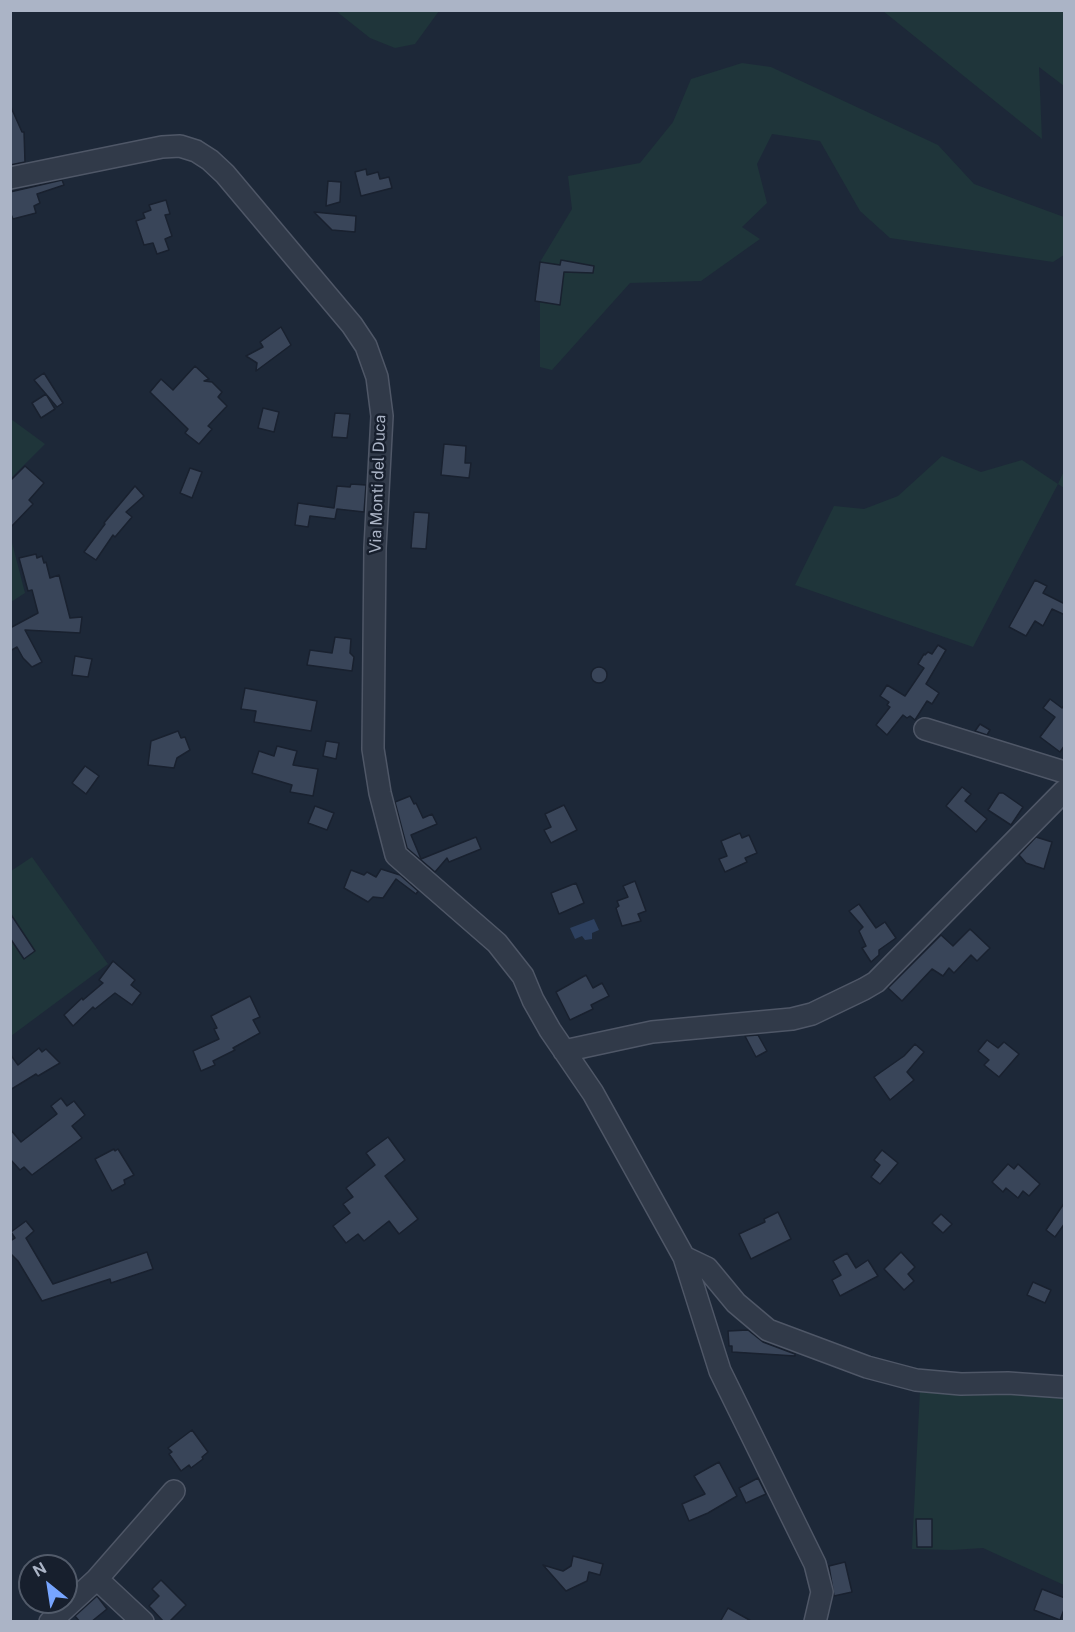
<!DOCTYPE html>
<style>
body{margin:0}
#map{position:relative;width:1075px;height:1632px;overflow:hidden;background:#1d2838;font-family:"Public Sans",sans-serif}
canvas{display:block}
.frame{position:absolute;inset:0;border:12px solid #abb4c6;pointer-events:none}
.north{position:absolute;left:18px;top:1554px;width:60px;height:60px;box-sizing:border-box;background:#171f2d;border:2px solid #525b6a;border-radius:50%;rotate:330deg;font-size:16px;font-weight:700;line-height:24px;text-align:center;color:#abb4c6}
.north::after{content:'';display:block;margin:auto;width:21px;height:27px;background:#77a5ff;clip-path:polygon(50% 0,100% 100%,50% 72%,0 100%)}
</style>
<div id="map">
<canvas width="1075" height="1632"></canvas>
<div class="frame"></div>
<div class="north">N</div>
</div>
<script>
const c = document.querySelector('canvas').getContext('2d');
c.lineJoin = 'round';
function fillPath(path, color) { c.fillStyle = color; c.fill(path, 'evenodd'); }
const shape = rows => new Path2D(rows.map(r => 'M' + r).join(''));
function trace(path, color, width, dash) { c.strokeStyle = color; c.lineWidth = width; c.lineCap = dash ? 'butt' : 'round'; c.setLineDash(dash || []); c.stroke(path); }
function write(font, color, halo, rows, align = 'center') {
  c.font = font + ' "Public Sans",sans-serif'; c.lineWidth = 5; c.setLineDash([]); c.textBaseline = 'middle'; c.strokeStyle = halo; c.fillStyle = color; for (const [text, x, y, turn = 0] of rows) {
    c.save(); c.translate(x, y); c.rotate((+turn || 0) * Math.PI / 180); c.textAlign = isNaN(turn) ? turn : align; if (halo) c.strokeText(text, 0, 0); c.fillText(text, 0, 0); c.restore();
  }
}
const green = shape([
 [336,11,439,11,415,44,395,48,370,38],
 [883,11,1064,11,1064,86,1039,67,1042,139],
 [742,63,771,67,938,145,974,184,1064,217,1064,255,1053,262,890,238,860,211,820,141,772,134,757,164,767,203,742,227,760,239,701,281,630,283,552,370,540,367,540,262,572,209,568,176,640,163,673,122,691,79],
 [11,419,45,444,11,478],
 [942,456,981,472,1022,460,1058,484,1064,471,1064,488,1058,484,973,647,795,585,834,506,864,509,898,496],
 [10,535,25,593,11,602,10,602],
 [32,857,108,964,11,1036,11,871],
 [920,1390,1064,1397,1064,1585,983,1548,952,1550,912,1549]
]);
const water = shape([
 [594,919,599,930,592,933,592,939,585,940,582,936,575,939,570,928]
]);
const building = shape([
 [10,105,22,132,24,132,25,162,10,165,10,105],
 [366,169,367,175,378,172,380,179,389,177,392,188,361,196,355,172,366,169],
 [62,180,64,185,37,194,40,203,34,206,36,213,13,219,10,212,10,192,62,180],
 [328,181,341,182,340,202,326,206,328,181],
 [166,200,170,214,165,215,172,236,165,239,169,250,157,254,153,243,144,245,136,221,145,218,143,213,151,210,149,205,166,200],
 [314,212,356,216,355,232,332,230,314,212],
 [561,260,594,266,593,273,564,272,560,305,535,301,540,262,560,265,561,260],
 [281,327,291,345,256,371,257,363,246,356,263,347,260,342,281,327],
 [195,366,209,379,204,381,212,382,222,392,218,397,227,406,208,426,212,429,199,444,185,433,188,429,150,392,161,379,173,390,195,366],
 [44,373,63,403,57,407,34,380,44,373],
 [46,394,55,409,41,418,32,403,46,394],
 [263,408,279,412,274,432,258,428,263,408],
 [335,413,350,414,347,438,332,437,335,413],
 [444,444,466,446,465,463,471,463,469,478,441,475,444,444],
 [25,466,44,483,29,500,33,504,10,528,10,481,25,466],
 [190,468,202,472,192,498,180,493,190,468],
 [351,484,366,485,364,512,337,509,335,519,310,516,308,527,295,525,298,503,334,508,337,486,350,487,351,484],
 [135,486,144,496,126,512,132,517,115,537,113,535,96,560,84,552,105,524,104,523,135,486],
 [414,512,429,513,426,549,411,548,414,512],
 [36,554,37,558,42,556,44,563,46,562,50,578,59,575,70,618,82,617,80,633,25,630,42,662,32,667,23,658,17,647,10,651,10,628,38,613,32,590,28,591,19,558,36,554],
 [1035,580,1047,586,1043,593,1065,604,1065,615,1052,609,1043,626,1035,621,1026,636,1009,627,1035,580],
 [335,637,351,639,350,653,354,657,352,671,307,665,310,650,332,653,335,637],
 [938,645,946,650,926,684,939,693,932,704,927,701,915,720,910,716,907,718,903,715,887,735,876,725,890,707,887,705,889,702,880,696,887,685,905,696,924,668,918,664,924,654,925,655,928,652,932,654,938,645],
 [75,656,92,659,88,677,72,675,75,656],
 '591 675a8 8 0 1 1 16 0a8 8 0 1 1-16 0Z',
 [245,688,317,701,311,731,254,722,256,711,241,709,245,688],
 [1050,699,1062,708,1065,704,1065,745,1060,752,1040,737,1055,717,1043,708,1050,699],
 [980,724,990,730,987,735,975,731,980,724],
 [178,731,181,738,185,737,190,750,177,758,174,768,148,765,151,741,178,731],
 [326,741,339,743,336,759,323,756,326,741],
 [277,746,297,751,293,765,318,769,313,796,290,792,292,785,252,773,259,751,274,756,277,746],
 [85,766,99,776,86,794,72,783,85,766],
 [962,787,971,794,965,801,987,819,976,832,946,806,962,787],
 [999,793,1003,793,1023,807,1011,825,988,810,999,793],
 [410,796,414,804,416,803,423,818,432,814,437,824,411,835,421,859,476,837,481,849,449,862,447,858,435,872,407,848,395,802,410,796],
 [564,805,577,830,551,843,544,830,551,827,545,814,564,805],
 [315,806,334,813,327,830,308,823,315,806],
 [740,833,742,838,749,835,757,853,745,858,747,862,725,872,719,859,727,856,721,841,740,833],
 [1036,837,1052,842,1044,869,1026,863,1019,855,1036,837],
 [381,869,400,875,418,891,416,894,396,879,383,898,373,897,368,902,344,888,351,870,364,875,367,872,376,877,381,869],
 [635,881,646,911,638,914,641,921,622,926,616,908,619,906,617,901,628,897,623,886,635,881],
 [576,883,584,903,559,914,551,893,576,883],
 [859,904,876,928,885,922,896,938,879,950,879,955,871,962,862,948,866,946,859,931,863,927,849,911,859,904],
 [10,913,35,951,24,959,10,938,10,913],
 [970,929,990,948,977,961,971,955,954,973,949,968,943,976,932,969,902,1001,888,988,941,935,953,946,970,929],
 [113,961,135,980,131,985,141,993,132,1005,115,993,95,1009,93,1007,73,1026,64,1015,82,998,83,1000,103,983,99,980,113,961],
 [586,975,593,988,602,983,609,996,591,1005,593,1009,570,1020,556,992,586,975],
 [250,996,260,1017,253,1020,260,1033,233,1048,235,1050,213,1061,215,1065,201,1071,193,1051,219,1039,214,1029,217,1028,211,1016,250,996],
 [758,1035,767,1051,756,1057,745,1036,758,1035],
 [987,1040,998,1048,1004,1042,1019,1054,999,1077,984,1065,989,1060,978,1051,987,1040],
 [915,1044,924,1052,907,1072,914,1080,890,1100,874,1077,904,1056,915,1044],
 [39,1048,42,1052,46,1049,60,1063,38,1076,36,1074,10,1090,10,1054,18,1065,39,1048],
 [61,1098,67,1106,74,1101,85,1115,72,1126,82,1138,32,1175,24,1167,20,1170,10,1159,10,1129,21,1142,57,1114,51,1106,61,1098],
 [388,1137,405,1160,385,1176,418,1219,399,1234,389,1221,364,1241,358,1234,346,1243,333,1226,350,1213,343,1204,353,1197,346,1188,375,1165,366,1153,388,1137],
 [114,1149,115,1151,118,1149,134,1175,124,1180,125,1184,112,1191,95,1159,114,1149],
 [882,1150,898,1163,880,1184,871,1177,880,1165,874,1160,882,1150],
 [1008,1164,1014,1169,1018,1164,1040,1184,1029,1196,1023,1191,1018,1198,1006,1188,1003,1192,992,1182,1008,1164],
 [1065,1202,1065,1223,1055,1237,1046,1230,1065,1202],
 [778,1212,791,1239,751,1259,739,1234,765,1222,764,1219,778,1212],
 [941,1214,952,1224,943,1233,932,1223,941,1214],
 [26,1221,34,1231,26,1238,53,1284,147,1252,153,1269,111,1283,110,1279,42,1301,18,1261,10,1253,10,1241,15,1238,11,1232,26,1221],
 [901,1252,915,1267,908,1274,914,1281,904,1290,884,1269,901,1252],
 [847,1253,856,1268,868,1260,878,1276,840,1296,832,1280,841,1275,833,1261,847,1253],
 [1033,1282,1051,1290,1045,1303,1027,1295,1033,1282],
 [748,1330,763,1342,795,1354,795,1356,732,1352,732,1346,729,1346,728,1331,748,1330],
 [192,1430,208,1452,202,1457,203,1459,191,1468,189,1465,181,1471,169,1454,172,1452,168,1448,192,1430],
 [719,1462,737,1496,708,1513,689,1521,682,1504,705,1494,694,1476,719,1462],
 [758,1478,766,1494,746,1503,739,1488,758,1478],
 [916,1519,932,1519,932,1547,917,1547,916,1519],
 [573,1556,603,1564,600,1575,589,1572,587,1581,566,1591,543,1565,563,1571,571,1566,573,1556],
 [845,1562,852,1592,834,1596,829,1566,845,1562],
 [161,1580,186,1605,169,1622,164,1622,149,1606,159,1596,152,1589,161,1580],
 [1042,1589,1065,1598,1065,1607,1060,1620,1034,1610,1042,1589],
 [97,1596,107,1609,91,1622,80,1622,75,1616,97,1596],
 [728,1608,753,1622,720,1622,728,1608]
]);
const minor = shape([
 [10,178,162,147,180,146,196,151,210,160,225,174,352,325,366,346,377,377,382,416,375,548,373,749,380,793,396,855,497,943,523,976,533,1000,550,1030,593,1093,684,1257,720,1371,815,1564,822,1592,815,1622],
 [925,729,1064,772],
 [564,1051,652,1032,792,1019,812,1014,864,989,876,982,1064,791],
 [684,1257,707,1268,736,1303,768,1330,867,1367,916,1380,961,1384,1008,1383,1064,1387],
 [97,1579,143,1622],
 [50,1622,97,1579,174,1491]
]);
const streetNames = [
 ["Via Monti del Duca",378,484,-88]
];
fillPath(green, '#1f353a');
fillPath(water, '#2d405f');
fillPath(building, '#394559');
trace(building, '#19212f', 1.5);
trace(minor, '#4f5767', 24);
trace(minor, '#313a49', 21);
write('16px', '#abb4c6', '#171f2d', streetNames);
</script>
